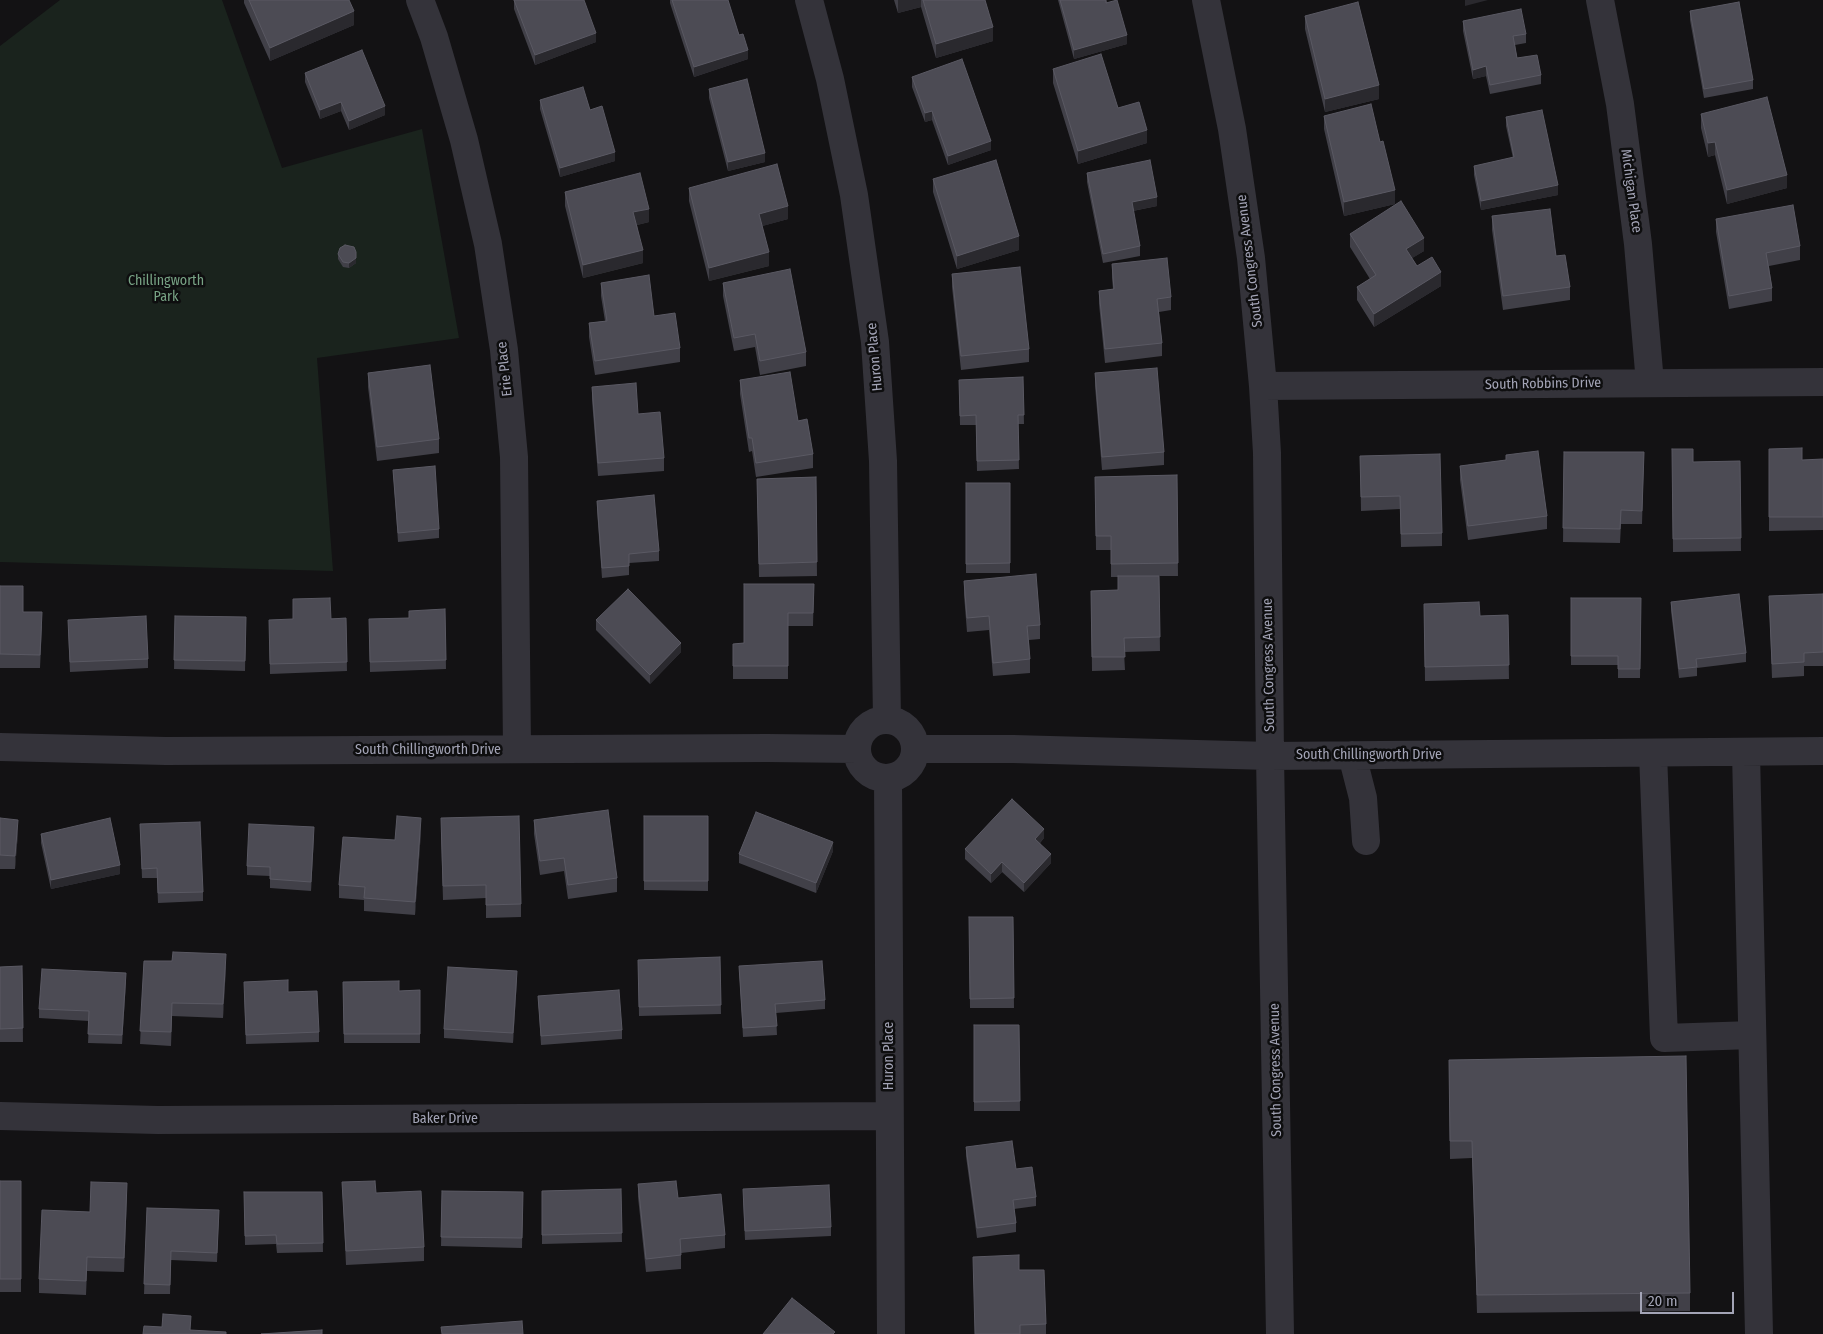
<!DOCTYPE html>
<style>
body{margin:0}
#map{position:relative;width:1823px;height:1334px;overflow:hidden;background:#131214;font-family:"Fira Sans Condensed",sans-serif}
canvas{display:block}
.scale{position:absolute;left:1640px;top:1292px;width:94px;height:22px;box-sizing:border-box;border:2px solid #a3a4b6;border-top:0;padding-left:6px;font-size:15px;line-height:18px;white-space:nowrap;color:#a3a4b6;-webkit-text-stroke:4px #0e0e0f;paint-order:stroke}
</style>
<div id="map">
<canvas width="1823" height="1334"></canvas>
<div class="scale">20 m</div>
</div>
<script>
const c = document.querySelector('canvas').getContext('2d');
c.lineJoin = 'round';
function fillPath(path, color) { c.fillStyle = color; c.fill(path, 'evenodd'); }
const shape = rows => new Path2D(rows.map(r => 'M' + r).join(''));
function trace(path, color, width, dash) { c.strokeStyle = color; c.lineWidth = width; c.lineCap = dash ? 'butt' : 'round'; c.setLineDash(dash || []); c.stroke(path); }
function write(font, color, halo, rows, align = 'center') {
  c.font = font + ' "Fira Sans Condensed",sans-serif'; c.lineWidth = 5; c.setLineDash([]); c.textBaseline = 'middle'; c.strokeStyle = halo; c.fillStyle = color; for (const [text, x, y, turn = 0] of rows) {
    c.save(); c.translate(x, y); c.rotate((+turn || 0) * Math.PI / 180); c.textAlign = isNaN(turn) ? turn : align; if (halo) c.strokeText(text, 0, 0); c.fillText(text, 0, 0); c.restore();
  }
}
const green = shape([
 [60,0,222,0,282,168,422,129,459,338,317,358,333,571,0,562,0,46]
]);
const minor = shape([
 [420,0,434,37,464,140,488,244,504,350,514,457,517,749],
 [809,0,830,79,854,195,875,342,883,461,887,720],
 [1206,0,1232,129,1251,258,1263,386,1267,453,1270,756,1280,1334],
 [1600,0,1620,104,1638,244,1650,383],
 [1263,386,1823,382],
 '857 749a29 29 0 1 1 58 0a29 29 0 1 1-58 0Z',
 [0,747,166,751,767,748,857,749],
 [915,749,1013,749,1270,756,1823,751],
 [1746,752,1759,1334],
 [1653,753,1664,1038,1752,1035],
 [1352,755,1363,798,1366,841],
 [888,778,891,1334],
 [0,1116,158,1120,889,1116]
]);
const wall = shape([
 [244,0,349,0,354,25,270,61,244,3],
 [514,0,596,42,535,65,514,9],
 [670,0,728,0,739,35,748,59,694,77,670,3],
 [894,0,985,0,993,41,936,58,921,7,898,13],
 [1058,0,1106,0,1127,44,1074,59],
 [1690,11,1753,80,1753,89,1704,98,1690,20],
 [1305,16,1379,99,1325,112,1305,29],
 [1463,21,1526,34,1526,43,1515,45,1517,58,1541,75,1541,84,1490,94,1486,76,1473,79,1463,31],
 [1053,69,1118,108,1147,143,1078,164,1053,83],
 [305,73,385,115,349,130,341,111,320,119,305,82],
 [912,77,991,150,948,165,932,120,925,122,912,87],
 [709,89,765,162,728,171,709,98],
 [540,100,590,110,615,161,560,177,540,109],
 [1701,114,1787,188,1727,204,1715,155,1708,157,1701,128],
 [1324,116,1380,142,1395,204,1344,216,1324,129],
 [1506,117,1558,195,1481,210,1474,175,1474,166,1513,158,1506,126],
 [1087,173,1157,206,1133,211,1140,246,1140,256,1103,263,1087,182],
 [933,179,1019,250,957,269,933,192],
 [689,188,788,219,762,226,769,266,709,281,689,201],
 [565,192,649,222,637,225,643,263,583,278,565,206],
 [1492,216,1556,256,1570,287,1570,300,1503,310,1492,230],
 [1716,219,1800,246,1800,260,1769,266,1772,288,1772,301,1729,309,1716,232],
 [1350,234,1424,251,1412,258,1417,266,1441,286,1374,327,1357,300,1357,287,1370,279,1350,247],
 [338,254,356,257,356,263,349,268,343,267,338,259],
 [1112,264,1171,297,1171,310,1159,312,1162,343,1162,356,1105,363,1099,304,1099,291,1113,289,1112,278],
 [952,274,1029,349,1029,362,961,370,952,287],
 [601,283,654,316,680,348,680,362,595,375,589,337,589,323,605,321,601,296],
 [723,283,806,352,806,366,760,375,755,347,734,351,723,296],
 [368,373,439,439,439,453,377,461,368,387],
 [1095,373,1164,452,1164,465,1102,470,1095,386],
 [1023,377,1024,424,1018,424,1019,469,977,471,976,425,960,425,959,380],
 [740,380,798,421,813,454,813,468,756,477,752,451,749,452,740,394],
 [592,387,638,414,664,458,664,471,598,476,592,400],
 [1672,449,1693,462,1740,461,1741,551,1673,552],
 [1769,449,1802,460,1823,459,1823,530,1769,531],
 [1564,452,1644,452,1642,524,1621,524,1620,543,1563,542],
 [1506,455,1547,516,1547,529,1468,540,1460,480,1460,466,1506,460],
 [1360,456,1442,533,1442,546,1401,547,1400,509,1361,511],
 [393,470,439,529,439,538,398,542],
 [1177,475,1178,576,1159,576,1160,651,1124,652,1125,670,1092,671,1091,591,1118,590,1118,577,1111,577,1111,550,1096,550,1095,477],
 [816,477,817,576,759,577,757,479],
 [966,483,1010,483,1010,573,966,573],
 [597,501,659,551,659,561,629,563,629,575,602,578,597,510],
 [964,581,1040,625,1040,639,1029,640,1030,659,1030,673,993,676,989,630,967,632,964,595],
 [814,584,813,626,788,626,788,679,733,679,733,644,744,643],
 [0,586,23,612,42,626,40,668,0,668],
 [1823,594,1823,666,1804,666,1804,676,1772,678,1769,596],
 [1571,598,1641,598,1640,678,1618,678,1618,665,1571,665],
 [1671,602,1746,653,1746,662,1697,668,1697,676,1679,678,1671,611],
 [1424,604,1480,616,1508,615,1509,679,1425,681],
 [445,609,446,669,370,672,369,619,409,618],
 [175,616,246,617,245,671,174,669],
 [346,618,347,671,270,674,269,620],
 [596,620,681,652,650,684,596,630],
 [68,629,148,659,148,668,70,672],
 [644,816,708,816,708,891,644,890],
 [0,818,18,833,15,869,0,869],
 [534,820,617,878,617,892,568,899,564,871,540,875,534,834],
 [140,824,203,892,203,901,158,903,157,878,142,878],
 [421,832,415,915,364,911,364,900,339,898,339,885,395,840],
 [441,832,521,904,521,917,486,918,486,898,443,900],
 [41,834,120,874,51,889,41,843],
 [314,836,311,891,270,888,270,876,247,875,247,866],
 [1044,838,1040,843,1051,863,1024,892,1002,872,991,883,965,859,965,849],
 [833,851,816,893,739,863,739,854],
 [969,917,1013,917,1014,1008,970,1008],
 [720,957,721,1014,639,1016,638,960],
 [144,961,226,967,223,1018,172,1016,171,1046,140,1044],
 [22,966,23,1042,0,1042,0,967],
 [739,966,825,1000,825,1009,776,1013,777,1035,743,1037],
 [517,980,513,1043,444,1038,444,1029],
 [126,982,122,1044,88,1043,89,1021,39,1018,39,1009],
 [343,982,399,991,420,990,420,1043,344,1043],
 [244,991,288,992,319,1032,319,1042,246,1044],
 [538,996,622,1030,622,1039,541,1045],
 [974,1025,1019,1025,1020,1111,974,1111],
 [1449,1060,1690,1293,1690,1311,1477,1313,1472,1158,1450,1159],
 [966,1147,1016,1169,1036,1197,1036,1206,1014,1209,1016,1223,1016,1232,977,1238,966,1156],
 [0,1181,21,1181,21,1292,0,1292],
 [342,1182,376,1193,424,1247,424,1261,346,1265],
 [638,1184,678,1198,725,1235,725,1248,681,1253,681,1269,646,1272,638,1197],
 [621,1189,622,1242,542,1244,542,1191],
 [442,1191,523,1192,522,1248,441,1246],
 [244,1192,322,1192,323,1252,277,1253,276,1244,245,1245],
 [127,1197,124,1272,87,1271,86,1295,39,1293,39,1279,90,1212],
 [743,1198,831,1227,831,1236,745,1240],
 [147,1208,219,1210,217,1262,171,1260,170,1294,144,1294],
 [1019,1270,1046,1324,1046,1334,975,1334]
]);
const shadedWall = shape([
 [898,0,921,0,921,7,898,13],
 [1465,0,1488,0,1465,6],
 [354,11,354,25,270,61,270,48],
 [993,27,993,41,936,58,936,44],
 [596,33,596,42,535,65,535,55],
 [1127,35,1127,44,1074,59,1074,50],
 [748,50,748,59,694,77,694,67],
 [1486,66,1486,76,1473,79,1473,70],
 [1379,85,1379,99,1325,112,1325,99],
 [341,102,341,111,320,119,320,110],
 [385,106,385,115,349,130,349,121],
 [932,111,932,120,925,122,925,113],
 [1147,130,1147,143,1078,164,1078,151],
 [991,141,991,150,948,165,948,156],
 [1715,142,1715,155,1708,157,1708,143],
 [615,152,615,161,560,177,560,168],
 [765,153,765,162,728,171,728,162],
 [1787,175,1787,188,1727,204,1727,190],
 [1558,185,1558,195,1481,210,1481,201],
 [1395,190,1395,204,1344,216,1344,202],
 [1157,197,1157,206,1132,211,1132,202],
 [788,206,788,219,759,227,759,214],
 [649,209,649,222,633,226,633,212],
 [1019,236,1019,250,957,269,957,256],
 [1424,238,1424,251,1406,262,1406,249],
 [643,250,643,263,583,278,583,265],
 [356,252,356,263,349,268,349,263],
 [769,252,769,266,709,281,709,268],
 [1441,272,1441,286,1374,327,1374,314],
 [681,643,681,652,650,684,650,675],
 [421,818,421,832,415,915,415,902],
 [18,820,18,833,15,869,15,856],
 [314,827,314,836,311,891,311,882],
 [1044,829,1044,838,1035,848,1035,839],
 [833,842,833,851,816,893,816,883],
 [1051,854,1051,863,1024,892,1024,883],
 [1002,862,1002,872,991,883,991,874],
 [120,865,120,874,51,889,51,880],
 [226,954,226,967,223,1018,223,1004],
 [517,971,517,980,513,1043,513,1033],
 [126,973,126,982,122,1044,122,1035],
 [127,1183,127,1197,124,1272,124,1258]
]);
const building = shape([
 [249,0,349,0,354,11,270,48,249,0],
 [514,0,584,0,596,33,535,55,514,0],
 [672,0,728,0,739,35,743,34,748,50,694,67,672,0],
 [923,0,985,0,993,27,936,44,923,0],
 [1060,0,1106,0,1106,3,1117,0,1127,35,1074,50,1060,0],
 [1358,2,1379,85,1325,99,1305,16,1358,2],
 [1739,2,1753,80,1704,89,1690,11,1739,2],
 [1521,9,1526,34,1513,36,1517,58,1537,55,1541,75,1490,85,1486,66,1473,70,1463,21,1521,9],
 [362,50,385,106,349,121,341,102,320,110,305,73,362,50],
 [1101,54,1118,108,1139,102,1147,130,1078,151,1053,69,1101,54],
 [962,59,991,141,948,156,932,111,925,113,912,77,962,59],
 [747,79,765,153,728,162,709,89,747,79],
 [583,87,590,110,602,106,615,152,560,168,540,100,583,87],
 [1767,97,1787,175,1727,190,1715,142,1708,143,1701,114,1767,97],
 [1371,104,1380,142,1383,141,1395,190,1344,202,1324,116,1371,104],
 [1542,110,1558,185,1481,201,1474,166,1514,157,1506,117,1542,110],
 [996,160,1019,236,957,256,933,179,996,160],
 [1150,160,1157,197,1132,202,1140,246,1103,254,1087,173,1150,160],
 [777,164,788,206,759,214,769,252,709,268,689,188,777,164],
 [640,173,649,209,633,212,643,250,583,265,565,192,640,173],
 [1401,201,1424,238,1406,249,1417,266,1432,257,1441,272,1374,314,1357,287,1376,275,1350,234,1401,201],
 [1793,205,1800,246,1766,253,1772,288,1729,296,1716,219,1793,205],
 [1550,209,1556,256,1565,255,1570,287,1503,296,1492,216,1550,209],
 [345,245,354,247,356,252,356,258,349,263,343,262,338,254,340,248,345,245],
 [1167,258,1171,297,1157,299,1162,343,1105,349,1099,291,1114,289,1112,264,1167,258],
 [1020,267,1029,349,961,356,952,274,1020,267],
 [790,269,806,352,760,361,755,334,734,338,723,283,790,269],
 [649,275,654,316,675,313,680,348,595,361,589,323,607,321,601,283,649,275],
 [430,365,439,439,377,447,368,373,430,365],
 [1157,368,1164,452,1102,457,1095,373,1157,368],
 [790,372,798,421,807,419,813,454,756,463,752,438,749,438,740,380,790,372],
 [1023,377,1024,415,1018,415,1019,460,977,461,976,415,960,416,959,380,1023,377],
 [636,383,638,414,660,412,664,458,598,463,592,387,636,383],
 [1802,448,1802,460,1823,459,1823,517,1769,517,1769,449,1802,448],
 [1672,449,1693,449,1693,462,1740,461,1741,538,1673,539,1672,449],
 [1538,451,1547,516,1468,526,1460,466,1506,460,1506,455,1538,451],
 [1564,452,1644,452,1642,511,1621,510,1620,529,1563,528,1564,452],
 [1440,454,1442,533,1401,534,1400,496,1361,497,1360,456,1440,454],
 [435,466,439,529,398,533,393,470,435,466],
 [1177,475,1178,563,1111,564,1111,536,1096,536,1095,477,1177,475],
 [816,477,817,562,759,564,757,479,816,477],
 [966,483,1010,483,1010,563,966,564,966,483],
 [654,495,659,551,629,554,629,566,602,568,597,501,654,495],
 [1036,574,1040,625,1027,626,1030,659,993,663,989,616,967,618,964,581,1036,574],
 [1118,576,1159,576,1160,637,1124,638,1125,657,1092,657,1091,591,1118,590,1118,576],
 [744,584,814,584,813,613,788,613,788,666,733,666,733,644,744,643,744,584],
 [0,586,23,586,23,612,42,612,40,655,0,654,0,586],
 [628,589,681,643,650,675,596,620,628,589],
 [1739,594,1746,653,1696,659,1697,667,1679,669,1671,602,1739,594],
 [1823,594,1823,652,1804,653,1804,662,1772,664,1769,596,1823,594],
 [330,598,331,619,346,618,347,662,270,664,269,620,293,619,293,599,330,598],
 [1571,598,1641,598,1640,669,1618,669,1618,656,1571,656,1571,598],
 [1479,602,1480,616,1508,615,1509,665,1425,667,1424,604,1479,602],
 [445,609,446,660,370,662,369,619,409,618,409,611,445,609],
 [146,616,148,659,70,662,68,620,146,616],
 [175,616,246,617,245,661,174,660,175,616],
 [1012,799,1044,829,1035,839,1051,854,1024,883,1002,862,991,874,965,849,1012,799],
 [608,810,617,878,568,885,564,858,540,861,534,820,608,810],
 [756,812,833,842,816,883,739,854,756,812],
 [397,816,421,818,415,902,364,898,365,887,339,885,343,837,395,840,397,816],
 [519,816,521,904,486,905,486,885,443,886,441,818,519,816],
 [644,816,708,816,708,881,644,881,644,816],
 [0,818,18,820,15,856,0,855,0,818],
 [110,818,120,865,51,880,41,834,110,818],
 [200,822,203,892,158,893,157,868,142,869,140,824,200,822],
 [249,824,314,827,311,882,270,879,270,867,247,866,249,824],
 [969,917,1013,917,1014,998,970,999,969,917],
 [173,952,226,954,223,1004,172,1003,171,1032,140,1031,144,961,172,961,173,952],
 [720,957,721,1005,639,1007,638,960,720,957],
 [822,961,825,1000,775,1004,777,1026,743,1028,739,966,822,961],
 [22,966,23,1028,0,1029,0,967,22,966],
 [448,967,517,971,513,1033,444,1029,448,967],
 [42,969,126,973,122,1035,88,1034,89,1011,39,1009,42,969],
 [288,980,288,992,317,991,319,1032,246,1035,244,982,288,980],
 [399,981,399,991,420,990,420,1034,344,1034,343,982,399,981],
 [619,990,622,1030,541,1036,538,996,619,990],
 [974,1025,1019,1025,1020,1101,974,1102,974,1025],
 [1686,1056,1690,1293,1477,1295,1472,1141,1450,1141,1449,1060,1686,1056],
 [1012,1141,1016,1169,1032,1167,1036,1197,1013,1200,1016,1223,977,1228,966,1147,1012,1141],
 [0,1181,21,1181,21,1279,0,1279,0,1181],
 [375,1181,376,1193,421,1191,424,1247,346,1251,342,1182,375,1181],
 [676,1181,678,1198,721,1194,725,1235,680,1239,681,1255,646,1259,638,1184,676,1181],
 [91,1182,127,1183,124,1258,87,1257,86,1281,39,1279,42,1210,90,1212,91,1182],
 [829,1185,831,1227,745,1231,743,1189,829,1185],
 [621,1189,622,1233,542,1235,542,1191,621,1189],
 [442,1191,523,1192,522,1238,441,1237,442,1191],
 [244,1192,322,1192,323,1243,277,1244,276,1235,245,1236,244,1192],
 [147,1208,219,1210,217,1253,171,1251,170,1285,144,1284,147,1208],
 [1019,1255,1019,1270,1044,1270,1046,1324,1020,1325,1020,1334,975,1334,973,1257,1019,1255],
 [792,1298,835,1332,833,1334,763,1334,792,1298],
 [163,1314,191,1316,190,1330,226,1332,226,1334,143,1334,144,1326,162,1327,163,1314],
 [522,1321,523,1334,442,1334,441,1327,522,1321],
 [322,1330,322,1334,261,1334,322,1330]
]);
const streetNames = [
 ["Michigan Place",1631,191,82],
 ["South Congress Avenue",1250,261,-97],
 ["Huron Place",875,357,-95],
 ["Erie Place",505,369,-96],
 ["South Robbins Drive",1543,384,-1],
 ["South Congress Avenue",1269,665,-91],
 ["South Chillingworth Drive",428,750],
 ["South Chillingworth Drive",1369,755],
 ["Huron Place",889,1056,-90],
 ["South Congress Avenue",1276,1070,-91],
 ["Baker Drive",445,1119]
];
const parkNames = [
 ["Chillingworth",166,281],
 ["Park",166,297]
];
fillPath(green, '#1a231d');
trace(minor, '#34333a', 28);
fillPath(wall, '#414048');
fillPath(shadedWall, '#2a292e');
fillPath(building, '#4c4b54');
trace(building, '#5a5963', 1);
write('14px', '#a3a4b6', '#0e0e0f', streetNames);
write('14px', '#78a385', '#0e0e0f', parkNames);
</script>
